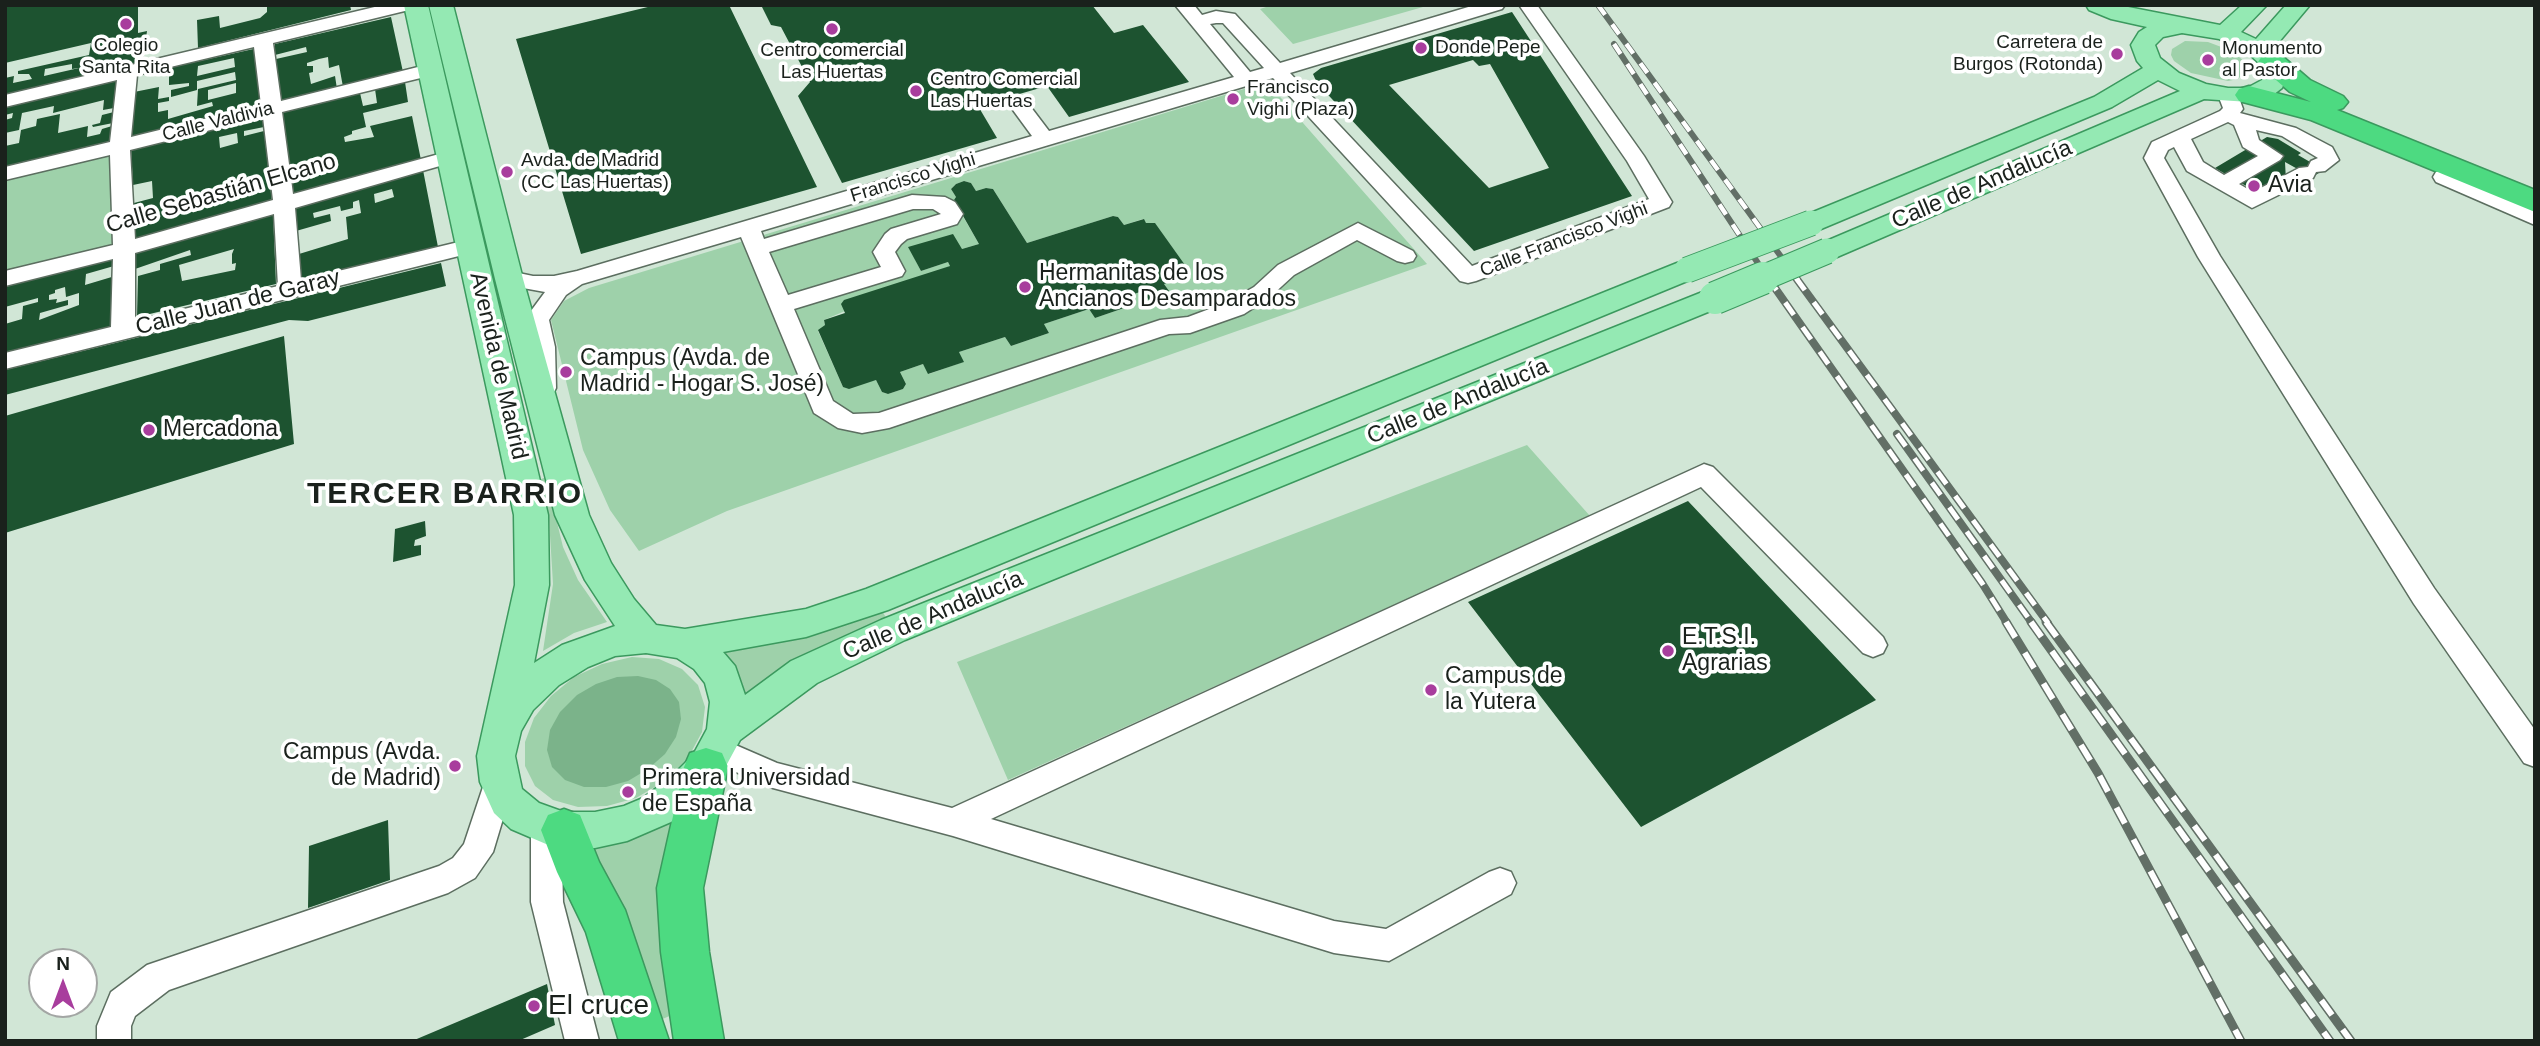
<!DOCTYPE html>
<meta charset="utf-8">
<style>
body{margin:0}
#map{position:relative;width:2540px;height:1046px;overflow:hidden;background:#d1e6d6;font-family:Arial,sans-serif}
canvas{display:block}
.frame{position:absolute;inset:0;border:7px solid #1a211c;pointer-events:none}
.north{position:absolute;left:28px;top:948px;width:70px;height:70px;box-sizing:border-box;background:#fff;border:2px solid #a3a6a4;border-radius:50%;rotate:0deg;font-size:19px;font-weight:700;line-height:28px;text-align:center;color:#1a211c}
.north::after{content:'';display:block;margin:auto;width:24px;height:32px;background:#a83d9d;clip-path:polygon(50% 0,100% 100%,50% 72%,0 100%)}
</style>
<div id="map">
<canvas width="2540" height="1046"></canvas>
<div class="frame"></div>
<div class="north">N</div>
</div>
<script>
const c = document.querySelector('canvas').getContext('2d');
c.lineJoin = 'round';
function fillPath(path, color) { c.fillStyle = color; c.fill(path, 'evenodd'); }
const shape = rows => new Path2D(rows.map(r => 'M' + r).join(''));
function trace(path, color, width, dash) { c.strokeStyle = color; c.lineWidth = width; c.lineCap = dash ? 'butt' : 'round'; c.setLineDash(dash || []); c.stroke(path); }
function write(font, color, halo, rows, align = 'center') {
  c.font = font + ' Arial,sans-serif'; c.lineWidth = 7; c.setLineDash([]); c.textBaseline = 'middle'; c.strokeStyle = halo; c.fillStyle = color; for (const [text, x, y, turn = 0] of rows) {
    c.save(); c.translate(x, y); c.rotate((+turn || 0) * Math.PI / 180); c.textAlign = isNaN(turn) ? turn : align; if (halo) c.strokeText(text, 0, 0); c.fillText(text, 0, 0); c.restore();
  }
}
const green = shape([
 [1272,5,1430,5,1293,44,1260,9],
 [2185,41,2208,42,2232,51,2246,63,2247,70,2238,79,2228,81,2191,73,2174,61,2171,55,2172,49],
 [1267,82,1427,264,727,511,639,551,610,510,583,450,551,320,564,301,589,288],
 [964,181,971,183,976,191,986,188,993,189,1027,243,1113,216,1118,217,1124,225,1143,219,1146,223,1155,224,1190,272,1188,276,1164,284,1172,295,1156,304,1151,302,1143,291,1122,298,1127,307,1095,318,1089,309,1044,324,1049,333,1011,346,1005,337,959,352,963,362,929,374,923,364,900,372,906,384,903,389,888,394,882,392,876,380,843,387,818,331,825,325,824,320,950,266,948,262,921,271,909,248,962,249,979,244,954,201,956,197,951,189,956,184],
 [120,146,124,249,5,279,5,174],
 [1527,445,1590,516,1008,780,957,662],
 [546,477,563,547,578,580,607,622,574,633,543,651,553,584,549,519,539,480],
 [876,600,893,630,726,729,707,658,755,634],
 [632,657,659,659,682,669,698,685,705,707,702,732,688,758,665,781,636,798,607,806,578,807,553,800,535,786,525,766,525,742,534,718,551,696,574,677,602,664],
 [673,817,660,892,674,1014,658,1021,624,910,592,846]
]);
const water = shape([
 [638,676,656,680,670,689,679,702,681,719,676,737,665,754,648,769,628,781,606,787,584,787,565,780,552,767,547,750,550,730,560,712,577,695,596,684,617,677]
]);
const building = shape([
 [5,5,138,5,138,33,147,31,142,66,5,97,5,78,14,76,13,83,32,79,29,74,18,74,18,71,89,55,91,43,5,63],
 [72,64,72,69,79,68,44,76,45,69],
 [267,5,350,5,351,10,198,48,197,20,219,16,220,28,260,18,267,12],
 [656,5,729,5,817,187,581,254,516,39],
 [761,5,1092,5,1114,33,1143,25,1189,82,1069,117,1047,86,978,106,997,138,842,183,798,96,810,82,781,27,771,25],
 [1512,12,1632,196,1474,251,1317,83,1313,74,1321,68],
 [1473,60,1479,66,1490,64,1549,168,1489,188,1389,85],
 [391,17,403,72,343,87,339,65,329,68,328,57,319,59,307,63,307,66,313,66,313,72,309,73,311,84,335,76,337,89,281,102,276,59,307,52,306,47,275,55,275,44],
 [258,48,261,107,131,139,134,92,159,87,158,99,169,97,169,101,158,103,158,112,168,110,168,119,213,106,212,102,197,106,198,89,236,80,235,72,197,81,197,90,171,97,171,90,189,86,189,83,169,85,169,72,159,74,159,70],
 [234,58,235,67,197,76,198,66],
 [236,83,236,93,208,100,208,90],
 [117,80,114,108,103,110,104,100,53,113,54,106,22,113,19,130,5,133,5,120,12,118,13,113,5,115,5,105],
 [405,82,408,102,363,113,366,127,352,131,352,134,344,137,345,142,374,137,370,126,412,116,421,160,292,196,282,112,360,93,363,106,377,103,375,89],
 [114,112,113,123,93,127,92,125,100,123,102,115],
 [60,114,58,133,88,126,87,137,100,134,102,129,112,126,111,144,5,170,5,146,19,143,21,130,36,126,37,119],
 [263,116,264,127,244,131,244,136,264,131,272,202,134,241,134,203,153,198,152,181,133,185,131,148],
 [237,133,238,143,220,148,219,137],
 [245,189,246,196,217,204,216,198,202,201,202,197],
 [2267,137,2278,139,2301,153,2298,155,2324,170,2312,177,2285,162,2286,181,2260,194,2215,168],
 [423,170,438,247,300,280,299,254,348,239,346,217,361,213,359,200,353,202,353,208,341,211,340,206,313,213,314,218,330,214,331,221,296,231,293,207],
 [392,189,394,197,375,203,374,194],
 [964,181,971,183,976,191,986,188,993,189,1027,243,1113,216,1118,217,1124,225,1144,219,1146,223,1155,223,1190,272,1188,276,1164,284,1172,295,1170,299,1156,304,1150,302,1143,291,1122,298,1127,307,1095,318,1089,309,1044,324,1049,333,1011,346,1005,337,959,352,964,362,928,374,923,364,900,372,906,384,903,389,888,394,882,392,876,380,849,389,843,387,818,330,825,325,824,320,845,313,841,304,844,300,950,266,948,262,921,271,908,247,953,234,962,249,979,244,954,200,956,197,951,189,956,184],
 [273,212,276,284,137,317,138,276,160,270,160,264,191,255,190,250,135,269,134,252],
 [234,249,232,254,232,264,236,263,235,270,182,281,179,265],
 [114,258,114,266,86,274,85,285,115,276,114,327,5,352,5,324,22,319,23,306,38,302,38,298,5,307,5,287],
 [65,287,66,297,79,293,79,305,39,320,40,313,68,305,68,300,56,303,57,299,49,300,49,295,55,293,55,290],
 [441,263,446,286,308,321,289,320,5,395,5,370],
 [284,336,294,444,5,533,5,416],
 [1688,501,1876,700,1641,827,1468,602],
 [425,521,426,536,415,540,414,546,421,545,421,555,393,562,395,529],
 [388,820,390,880,308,908,309,846],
 [547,984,555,1025,518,1041,412,1041]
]);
const minor = shape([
 [383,5,416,5,413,9,273,43,281,101,430,64,440,70,437,74,282,112,293,194,450,151,457,153,460,157,457,161,295,208,301,280,471,239,479,241,482,246,479,251,5,369,5,353,111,327,113,259,5,286,5,271,113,245,110,155,5,180,5,167,110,142,117,80,5,107,5,95,383,5],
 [254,47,261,105,131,137,137,75,254,47],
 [263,117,273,200,135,239,130,150,263,117],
 [274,214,278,286,135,321,135,253,274,214],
 [1175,5,1194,5,1202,15,1216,11,1235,14,1280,63,1475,5,1505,5,1502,9,1290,73,1472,266,1649,199,1627,161,1519,5,1537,5,1644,156,1672,202,1669,207,1476,281,1468,283,1460,281,1273,78,761,231,764,239,912,195,945,197,955,202,963,214,957,224,907,239,901,244,895,252,905,271,902,276,794,309,833,401,853,414,879,413,1160,320,1188,317,1228,302,1254,287,1278,265,1358,223,1413,251,1416,256,1413,261,1405,263,1397,261,1357,240,1294,275,1270,297,1244,314,1190,333,1169,334,1154,339,889,428,862,433,838,428,814,413,741,237,582,284,566,295,549,320,555,347,556,388,553,394,544,397,535,394,532,388,531,347,525,319,545,292,501,284,498,279,501,274,509,271,533,276,554,276,577,271,1032,136,1010,106,1013,102,1027,102,1049,131,1234,77,1175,5],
 [1216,23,1223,23,1264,68,1250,72,1210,24,1216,23],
 [913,209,933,209,941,214,891,229,885,234,873,252,881,267,788,295,769,252,913,209],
 [2228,89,2235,91,2238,95,2243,109,2240,113,2296,128,2332,147,2339,160,2325,171,2316,172,2313,178,2252,208,2187,171,2174,147,2168,150,2164,158,2220,256,2434,588,2535,730,2535,767,2524,763,2414,604,2198,257,2144,158,2152,142,2220,111,2223,108,2218,95,2221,91,2228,89],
 [2228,122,2234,125,2243,147,2258,156,2224,175,2203,162,2191,139,2228,122],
 [2256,130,2282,136,2318,158,2311,161,2308,167,2299,168,2253,192,2239,184,2280,160,2283,156,2259,140,2256,130],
 [2443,170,2535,210,2535,225,2436,182,2433,177,2436,172,2443,170],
 [1704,464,1713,467,1883,637,1887,645,1883,653,1873,657,1863,653,1701,487,991,819,1334,921,1386,929,1489,872,1500,868,1511,872,1516,883,1511,894,1389,961,1334,953,953,836,773,788,706,759,702,750,706,741,717,737,777,763,952,808,1704,464],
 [499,769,510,772,514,782,493,852,475,878,448,893,169,990,135,1016,131,1026,131,1041,97,1041,97,1026,111,992,147,965,439,866,453,858,464,844,488,772,499,769],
 [546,812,557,816,561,826,563,902,599,1041,565,1041,531,902,531,826,535,816,546,812]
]);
const major = shape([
 [404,5,428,5,548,515,549,585,534,663,562,645,615,626,585,580,555,515,495,279,429,5,453,5,523,279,589,515,611,563,634,599,656,625,685,629,806,609,866,589,1677,263,1687,261,1697,263,1701,270,1697,277,888,610,806,637,723,652,735,666,745,695,791,661,881,620,1705,291,1715,288,1725,291,1729,298,1725,305,905,640,817,683,740,740,719,779,698,802,671,822,627,841,595,848,564,848,546,844,511,829,494,813,480,782,477,756,515,585,514,515,404,5],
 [646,653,677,658,694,669,705,683,710,702,707,729,693,755,670,778,643,798,624,806,595,812,564,812,539,803,522,789,515,756,521,731,533,710,559,685,588,667,615,656,646,653],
 [2086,5,2118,5,2220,25,2242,5,2267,5,2241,32,2256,39,2286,5,2310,5,2273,49,2284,62,2288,73,2282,88,2273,95,2249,102,2204,99,1837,257,1827,260,1817,257,1813,251,1817,245,2180,91,2158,80,2112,107,1821,229,1811,232,1801,229,1797,223,1801,217,2094,97,2143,68,2137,61,2131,45,2139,32,2147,27,2111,19,2089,10,2086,5],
 [2182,33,2219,39,2250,55,2261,65,2264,73,2262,80,2247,88,2228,88,2206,84,2179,73,2160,58,2155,45,2163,37,2182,33]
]);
const highway = shape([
 [2272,54,2282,56,2310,80,2343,96,2348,102,2343,108,2337,110,2535,190,2535,212,2311,120,2239,101,2235,95,2239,89,2249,86,2311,102,2290,92,2262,68,2258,62,2262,56,2272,54],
 [706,748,722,753,728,767,703,888,709,952,724,1041,674,1041,661,952,657,888,684,767,690,753,706,748],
 [564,809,580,815,599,862,625,910,669,1041,619,1041,586,932,557,872,541,830,548,815,564,809]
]);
const railFar2 = shape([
 [1598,5,1798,280],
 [1614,44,1769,280]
]);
const railFar1 = shape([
 [1768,278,1982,583,2007,623],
 [1796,278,2048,623],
 [1897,434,2032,623]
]);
const rail = shape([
 [2006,622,2098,773,2241,1041],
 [2031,622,2330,1041],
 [2046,622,2351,1041]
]);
const majorBridgeFar1 = shape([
 [1687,270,1811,223],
 [1758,280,1827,251]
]);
const majorBridge = shape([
 [1715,298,1763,278]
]);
const markers = [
 [126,24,7,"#a83d9d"],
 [832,29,7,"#a83d9d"],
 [1421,48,7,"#a83d9d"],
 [2117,54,7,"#a83d9d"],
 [2208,60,7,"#a83d9d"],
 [916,91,7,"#a83d9d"],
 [1233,99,7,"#a83d9d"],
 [507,172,7,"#a83d9d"],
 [2254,186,7,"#a83d9d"],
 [1025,287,7,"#a83d9d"],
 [566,372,7,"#a83d9d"],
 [149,430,7,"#a83d9d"],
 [1668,651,7,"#a83d9d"],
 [1431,690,7,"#a83d9d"],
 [455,766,7,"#a83d9d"],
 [628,792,7,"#a83d9d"],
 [534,1006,7,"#a83d9d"]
];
const farPoinames = [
 ["Carretera de",2103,43,"right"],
 ["Burgos (Rotonda)",2103,65,"right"],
 ["Colegio",126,46,"center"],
 ["Santa Rita",126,68,"center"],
 ["Donde Pepe",1435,48],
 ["Monumento",2222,49],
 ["al Pastor",2222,71],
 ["Centro comercial",832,51,"center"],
 ["Las Huertas",832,73,"center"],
 ["Centro Comercial",930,80],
 ["Las Huertas",930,102],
 ["Francisco",1247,88],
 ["Vighi (Plaza)",1247,110],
 ["Avda. de Madrid",521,161],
 ["(CC Las Huertas)",521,183]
];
const farStreetnames = [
 ["Calle Valdivia",218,122,-14],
 ["Francisco Vighi",913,178,-17],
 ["Calle Francisco Vighi",1564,240,-21]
];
const streetNames = [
 ["Calle de Andalucía",1982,185,-23],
 ["Calle Sebastián Elcano",221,194,-16],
 ["Calle Juan de Garay",238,303,-14],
 ["Avenida de Madrid",498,366,77],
 ["Calle de Andalucía",1458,402,-22],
 ["Calle de Andalucía",933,616,-23]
];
const poiNames = [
 ["Avia",2268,186],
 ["Hermanitas de los",1039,274],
 ["Ancianos Desamparados",1039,300],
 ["Campus (Avda. de",580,359],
 ["Madrid - Hogar S. José)",580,385],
 ["Mercadona",163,430],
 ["E.T.S.I.",1682,638],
 ["Agrarias",1682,664],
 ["Campus de",1445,677],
 ["la Yutera",1445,703],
 ["Campus (Avda.",441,753,"right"],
 ["de Madrid)",441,779,"right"],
 ["Primera Universidad",642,779],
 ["de España",642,805]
];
const nearPoinames = [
 ["El cruce",548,1006]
];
const districtNames = [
 ["TERCER BARRIO",445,495]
];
fillPath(green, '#9ed1aa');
fillPath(water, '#7bb38a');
fillPath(building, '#1d5330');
trace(minor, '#5c6e60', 3);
trace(major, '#3b995e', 3);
trace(highway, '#3b995e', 3);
fillPath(minor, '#fff');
fillPath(major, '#94e9b3');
fillPath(highway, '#4dda81');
trace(railFar2, '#626f66', 6);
trace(railFar1, '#626f66', 8);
trace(rail, '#626f66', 9);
trace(railFar2, '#fff', 4.5, [12]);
trace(railFar1, '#fff', 5, [15]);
trace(rail, '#fff', 6, [18]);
trace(majorBridgeFar1, '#3b995e', 27, []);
trace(majorBridge, '#3b995e', 34, []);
trace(majorBridgeFar1, '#94e9b3', 25);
trace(majorBridge, '#94e9b3', 32);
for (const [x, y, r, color] of markers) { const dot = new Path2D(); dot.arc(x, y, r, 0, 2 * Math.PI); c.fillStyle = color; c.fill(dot); trace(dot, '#fff', 2.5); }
write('19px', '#1a211c', '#fff', farPoinames, 'left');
write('19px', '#1a211c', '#fff', farStreetnames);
write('23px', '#1a211c', '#fff', streetNames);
write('23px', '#1a211c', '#fff', poiNames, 'left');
write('28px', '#1a211c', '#fff', nearPoinames, 'left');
c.letterSpacing = '2px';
write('bold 30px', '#1a211c', '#fff', districtNames);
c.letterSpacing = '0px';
</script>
